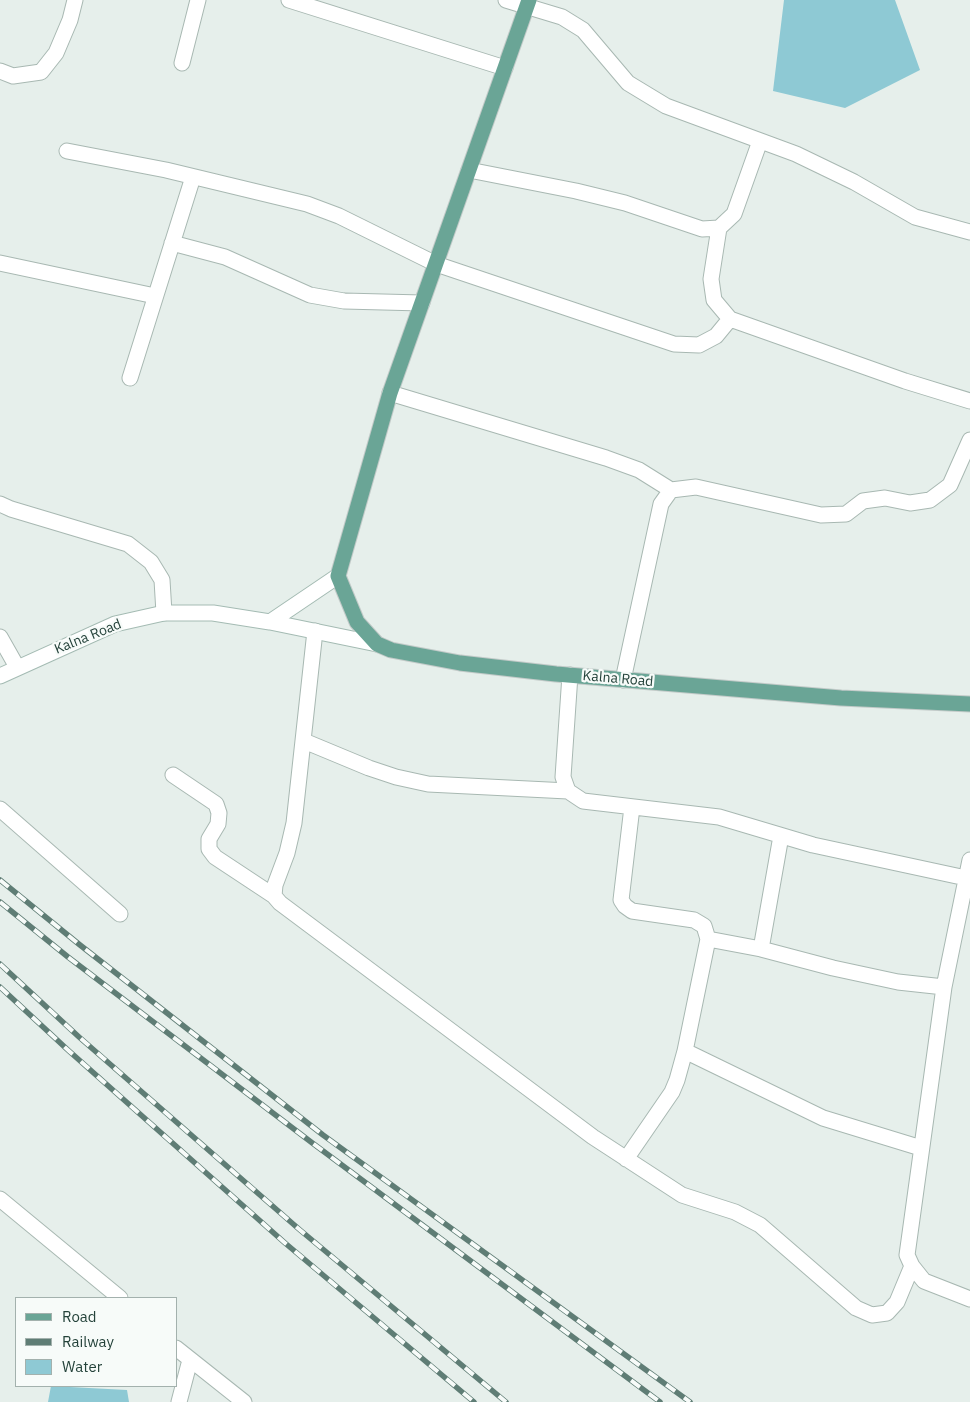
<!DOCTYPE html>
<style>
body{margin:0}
#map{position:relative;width:970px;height:1402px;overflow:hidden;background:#e6efeb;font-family:"IBM Plex Sans",sans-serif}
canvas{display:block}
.legend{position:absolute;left:15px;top:1297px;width:162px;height:90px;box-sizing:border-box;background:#f7fbf9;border:1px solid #a3b1ad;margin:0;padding:6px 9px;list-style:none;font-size:15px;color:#24423a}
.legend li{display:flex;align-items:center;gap:10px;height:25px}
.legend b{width:25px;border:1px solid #a3b1ad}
</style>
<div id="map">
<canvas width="970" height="1402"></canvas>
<ul class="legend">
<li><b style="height:6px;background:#6aa596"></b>Road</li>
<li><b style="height:6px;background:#5f7d75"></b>Railway</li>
<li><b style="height:14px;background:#8ec9d4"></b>Water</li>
</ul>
</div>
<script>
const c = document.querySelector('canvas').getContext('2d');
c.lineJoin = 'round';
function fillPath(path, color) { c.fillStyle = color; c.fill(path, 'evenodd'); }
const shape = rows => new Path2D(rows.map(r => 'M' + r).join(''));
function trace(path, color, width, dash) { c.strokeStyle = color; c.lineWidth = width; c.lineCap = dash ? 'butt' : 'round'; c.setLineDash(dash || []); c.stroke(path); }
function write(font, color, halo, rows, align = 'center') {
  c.font = font + ' "IBM Plex Sans",sans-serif'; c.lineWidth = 4.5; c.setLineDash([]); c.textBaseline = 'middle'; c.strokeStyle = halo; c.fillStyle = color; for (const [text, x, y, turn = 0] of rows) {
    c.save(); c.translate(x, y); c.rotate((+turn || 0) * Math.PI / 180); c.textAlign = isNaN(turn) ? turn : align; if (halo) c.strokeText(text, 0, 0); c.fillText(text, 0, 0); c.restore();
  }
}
const water = shape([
 [784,0,895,0,920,70,845,108,773,91],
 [51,1386,127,1390,129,1402,48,1402]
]);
const street = shape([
 [289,0,505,68],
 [506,0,562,17,583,30,628,83,666,106,796,154,854,182,915,217,970,232],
 [182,63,198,0],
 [0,71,13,76,41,72,56,53,70,20,75,0],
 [67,151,166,170,307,204,339,216,436,264,674,344,699,345,716,336,730,319],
 [469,170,576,191,625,203,702,229,719,228,734,214,760,141],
 [719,228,711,279,714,300,730,319,905,381,970,401],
 [172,243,225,257,310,295,344,301,422,303],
 [0,263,155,296],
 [130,378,193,177],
 [390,393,606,458,639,470,671,490],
 [0,504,11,509,128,544,151,562,162,580,164,613],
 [315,631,294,823,287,853,275,885,274,896,280,903,593,1137,682,1195,735,1212,760,1225,856,1308,872,1315,887,1313,897,1302,912,1266],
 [0,637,17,667],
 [570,675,563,777,568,791,583,801,719,817,813,845,966,878],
 [623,680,661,504,671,490,696,487,821,515,846,514,863,501,885,498,910,503,930,500,950,485,970,440],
 [304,741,369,768,396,777,428,784,568,791],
 [173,775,216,804,219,813,218,824,209,839,209,849,215,857,274,896],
 [0,809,120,914],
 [970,860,944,987,907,1255,912,1266,924,1281,970,1299],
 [708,939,761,949,833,968,898,982,944,987],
 [761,949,781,836],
 [685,1051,823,1118,921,1148],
 [626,1159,672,1092,677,1080,685,1051,708,939,704,926,694,920,632,911,625,906,621,900,632,807],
 [0,1199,120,1298],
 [176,1348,244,1402],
 [179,1402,190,1360]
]);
const secondary = shape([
 [270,622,338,576],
 [0,676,115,624,164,613,213,613,270,622,377,644]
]);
const primary = shape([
 [529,0,390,393,338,576,357,622,377,644,391,650,460,663,556,674,841,698,970,704]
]);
const rail = shape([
 [0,880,80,945,323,1135,690,1402],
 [0,902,68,957,311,1142,660,1402],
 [0,964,79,1037,300,1230,506,1402],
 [0,987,69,1051,285,1243,474,1402]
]);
const streetNames = [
 ["Kalna Road",88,637,-22],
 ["Kalna Road",618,679,5]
];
fillPath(water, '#8ec9d4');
trace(street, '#a8b8b2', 17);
trace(secondary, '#a4bbb3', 17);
trace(primary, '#c2cac8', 17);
trace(street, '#fff', 15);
trace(secondary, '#fff', 15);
trace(primary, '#6aa596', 15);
trace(rail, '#5f7d75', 5.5);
trace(rail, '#f7fbf9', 4, [11]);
write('14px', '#24423a', '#f7fbf9', streetNames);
</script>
